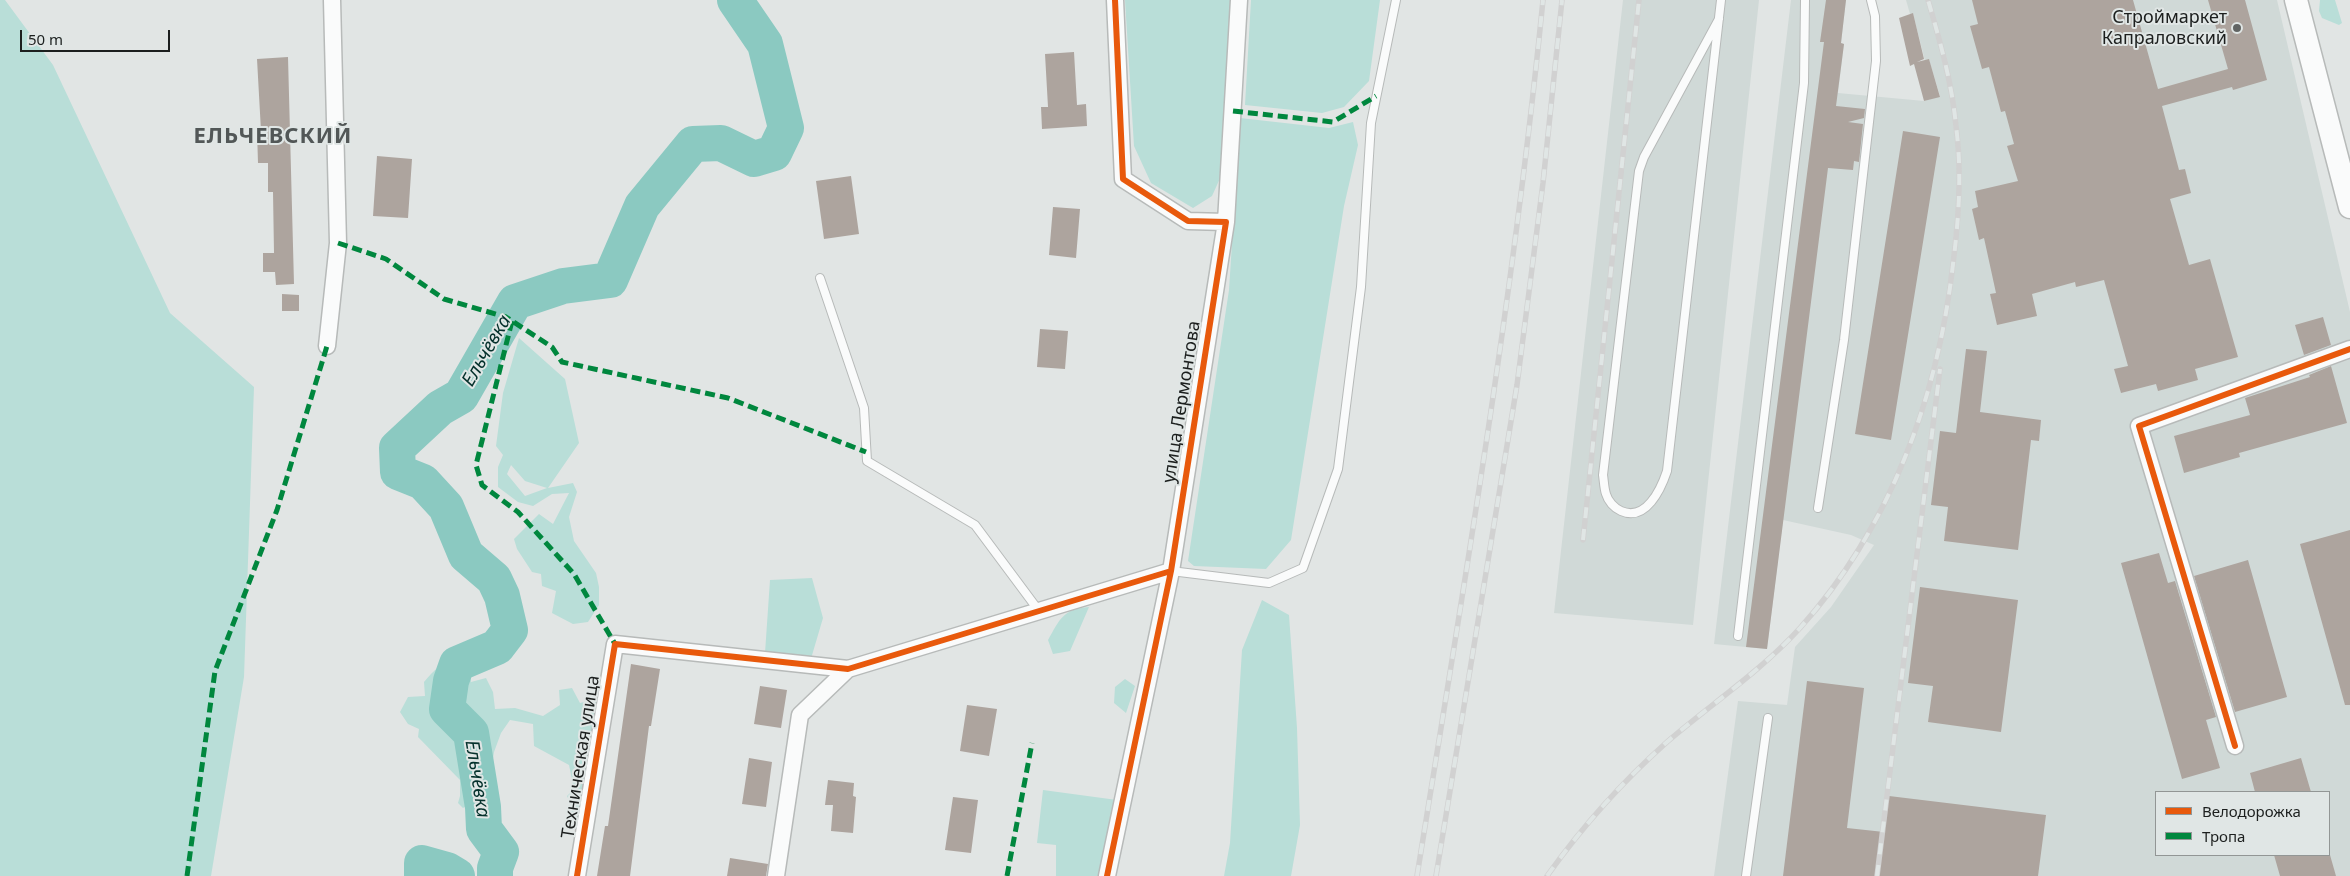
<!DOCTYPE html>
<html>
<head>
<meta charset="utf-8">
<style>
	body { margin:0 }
	#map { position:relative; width:2350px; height:876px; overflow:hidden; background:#e1e5e4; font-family:"Noto Sans",sans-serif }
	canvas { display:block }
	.legend { position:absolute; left:2155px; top:791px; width:175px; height:65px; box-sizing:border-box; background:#e0e6e5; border:1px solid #929695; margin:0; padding:6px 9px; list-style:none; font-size:15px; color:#1c1f1e }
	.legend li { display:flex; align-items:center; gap:10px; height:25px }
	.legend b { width:25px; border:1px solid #929695 }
	.scale { position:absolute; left:20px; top:30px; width:150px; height:22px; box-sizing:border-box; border:2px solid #1c1f1e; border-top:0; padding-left:6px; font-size:15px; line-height:18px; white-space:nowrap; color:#1c1f1e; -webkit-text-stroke:4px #e0e6e5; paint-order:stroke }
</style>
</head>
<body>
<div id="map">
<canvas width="2350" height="876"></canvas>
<ul class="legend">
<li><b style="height:6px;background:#e8590c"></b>Велодорожка</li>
<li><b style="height:6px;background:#00873e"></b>Тропа</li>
</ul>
<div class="scale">50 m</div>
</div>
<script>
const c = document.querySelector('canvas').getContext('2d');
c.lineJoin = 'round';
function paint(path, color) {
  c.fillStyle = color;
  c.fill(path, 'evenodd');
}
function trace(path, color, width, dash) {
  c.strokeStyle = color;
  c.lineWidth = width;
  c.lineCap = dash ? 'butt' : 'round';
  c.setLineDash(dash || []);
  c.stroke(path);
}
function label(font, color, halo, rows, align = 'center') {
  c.font = font + ' "Noto Sans",sans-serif';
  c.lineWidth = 4;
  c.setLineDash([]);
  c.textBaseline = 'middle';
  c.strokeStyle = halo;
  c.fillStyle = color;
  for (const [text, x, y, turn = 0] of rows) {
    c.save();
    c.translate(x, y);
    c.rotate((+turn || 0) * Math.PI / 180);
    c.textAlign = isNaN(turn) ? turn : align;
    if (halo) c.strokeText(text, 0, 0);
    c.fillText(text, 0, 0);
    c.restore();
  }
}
paint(new Path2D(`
	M1623,0H1759L1693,625L1554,613Z
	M1791,0H1846L1841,43L1844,44L1838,93L1924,101L1940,96L1929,60L1925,61L1913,14H1910L1906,0H2277L2350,312V876H1714L1738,701L1787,705L1795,647L1831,607L1874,545L1851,535L1783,520L1767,649L1714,644ZM2156,792H2329V855H2156Z`), '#d0d9d7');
paint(new Path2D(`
	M0,0H5L53,65L170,313L254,387L244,677L211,876H0Z
	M1125,0H1231L1222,174L1212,196L1193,208L1151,183L1134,146Z
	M1251,0H1380L1369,81L1344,107L1322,113L1245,105Z
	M2320,0H2335L2342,23L2339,25L2322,18L2319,11Z
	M1240,118L1329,128L1353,122L1358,145L1344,206L1291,540L1266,569L1194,566L1188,561L1229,290Z
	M519,338L565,379L579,443L548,488L573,483L577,492L569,517L574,541L596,573L599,587V605L588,622L573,624L552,613L556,591L542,586L541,574L532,572L517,549L514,539L539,514L553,524L569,493L552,494L533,506L518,502L498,487V467L503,455L496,446L503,393ZM511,465L525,481L547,488L525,496L507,474Z
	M812,578L823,618L810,662L765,653L770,580Z
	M1262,600L1289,615L1297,728L1300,825L1291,876H1224L1230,843L1242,650Z
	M1089,607L1070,651L1053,654L1048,640C1060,619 1063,609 1089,607Z
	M457,657L470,666L471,682L486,678L493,692L495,709L515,708L543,716L560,705L559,690L572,688L580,703L597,699L599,708L580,809L575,823L567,817L571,804L567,796L574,789L569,765L534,746L533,724L510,720L501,733L494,752L488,793L475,798L469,788L467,797L470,804L463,808L458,803L460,796V780L418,737L419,729L408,724L400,712L408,697L425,696L424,682C434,670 442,662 457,657Z
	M1125,679L1135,686L1126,713L1114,703L1115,687Z
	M1043,790L1117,800L1098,876H1056V845L1037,843Z`), '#b9ded8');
trace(new Path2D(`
	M422,876V863L447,870L457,876
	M495,876V868L501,852L484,829L483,807L471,733L447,709L451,681L457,664L497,647L510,630L502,596L494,579L466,555L446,507L423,482L398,472L397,448L440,408L461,396L515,302L563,286L610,280L642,206L693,144L721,143L754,159L774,153L786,128L765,44L735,0`), '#8bc9c1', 36);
paint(new Path2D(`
	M1826,0H1846L1841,43L1844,44L1836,106L1865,109L1864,118L1848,122L1863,124L1859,162L1854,161L1853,170L1828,168L1767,649L1746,647L1824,42H1820Z
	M1972,0H2133L2158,89L2228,69L2208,0H2245L2267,80L2233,90L2232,87L2162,106L2179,170L2185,169L2191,193L2170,199L2189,265L2210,259L2238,357L2195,369L2198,380L2158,391L2156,384L2121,393L2114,369L2128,366L2104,280L2076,287L2075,282L2032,294L2037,316L1997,325L1990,294L1996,293L1984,238L1979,240L1972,209L1978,207L1975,191L2018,181L2007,146L2014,144L2005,111L2001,112L1989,67L1982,69L1970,26L1978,24Z
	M1913,13L1924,59L1917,62L1929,59L1940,97L1924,101L1914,64L1910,66L1899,18Z
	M1074,52L1077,105L1086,104L1087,126L1042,129L1041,107H1048L1045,54Z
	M288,57L294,284L276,285L275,272H263V253H274L273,192H268V163H258L257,131H261L257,59Z
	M1903,131L1940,137L1891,440L1855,434Z
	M377,156L412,159L408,218L373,216Z
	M851,176L859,234L824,239L816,181Z
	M1053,207L1080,209L1076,258L1049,255Z
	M282,294L299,295V311H282Z
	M2323,317L2331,345L2304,355L2295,325Z
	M1040,329L1068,331L1065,369L1037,367Z
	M1966,349L1987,351L1980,412L2041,420L2039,441L2031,440L2018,550L1944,541L1948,507L1931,505L1940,431L1956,433Z
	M2331,366L2347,423L2239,453L2240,457L2184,473L2174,436L2250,415L2245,398L2310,377L2309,375Z
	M2350,530V705H2345L2300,544Z
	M2159,553L2168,583L2175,581L2216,717L2206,720L2220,768L2182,779L2121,563Z
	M2248,560L2287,697L2235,712L2194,576Z
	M1920,587L2018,600L2001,732L1928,722L1933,686L1908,683Z
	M631,664L660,669L651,726H649L630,876H597L605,826H608Z
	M1807,681L1864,688L1847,828L1884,832L1889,796L2046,815L2038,876H1783Z
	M760,686L787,690L781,728L754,724Z
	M967,705L997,709L989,756L960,751Z
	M749,758L772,762L766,807L742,804Z
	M2301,758L2311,792H2255L2250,773Z
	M828,780L854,783L853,796L856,797L853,833L831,831L833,805H825Z
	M953,797L978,800L971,853L945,850Z
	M2274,855H2330L2336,876H2280Z
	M730,858L768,864L766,876H727Z`), '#ada49e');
const lane = new Path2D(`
	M1719,19L1644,157L1639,171L1603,475C1604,481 1604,488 1606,494C1608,501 1614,508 1621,511C1646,522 1661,489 1667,471L1721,0
	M820,278L864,408L867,461L975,525L1039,611
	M1818,508L1844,340L1876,61L1875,16L1871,0
	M1171,571L1269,583L1303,568L1338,469L1361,287L1371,123L1396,0
	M1738,636L1804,83L1805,0
	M1746,876L1768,718`);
const street = new Path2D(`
	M1226,222L1239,0
	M327,346L338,243L332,0
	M2235,746L2139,426L2350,349
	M577,876L615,644L848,669L1171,571
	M776,876L800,715L848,669
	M1107,876L1171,571L1226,222L1188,221L1123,179L1115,0`);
const secondary = new Path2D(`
	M2296,0L2350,207`);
trace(lane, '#b7bab9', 10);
trace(street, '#b7bab9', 19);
trace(secondary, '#b7bab9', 25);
trace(lane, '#fafbfb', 8);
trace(street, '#fafbfb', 16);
trace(secondary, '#fafbfb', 22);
const rail = new Path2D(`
	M1583,540L1639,0
	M1417,876C1464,585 1514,294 1543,0
	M1436,876L1517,385L1543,183L1562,0
	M1547,876C1582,827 1622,782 1667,742C1711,704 1760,672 1800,628C1890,528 1938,397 1953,264C1959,218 1962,171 1956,126C1952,83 1940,41 1928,0
	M1877,876L1940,369`);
trace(rail, '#d1d1d1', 5.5);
trace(rail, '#e0e6e5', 4, [11]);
trace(new Path2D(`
	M1233,111L1333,122L1376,96
	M338,243L386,259L444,299L506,317L552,347L562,362L728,398L866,452
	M512,321L476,465L482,485L518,512L574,574L615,644
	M187,876L215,671L277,510L327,346
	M1007,876L1032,743`), '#00873e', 5, [10, 5]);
trace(new Path2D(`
	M2235,746L2139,426L2350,349
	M577,876L615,644L848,669L1171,571
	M1107,876L1171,571L1226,222L1188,221L1123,179L1115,0`), '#e8590c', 6);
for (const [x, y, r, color] of [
	[2237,28,5,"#616463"]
]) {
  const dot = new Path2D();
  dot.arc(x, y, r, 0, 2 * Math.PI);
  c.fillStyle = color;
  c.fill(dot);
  trace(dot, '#e0e6e5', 2);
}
label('18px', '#1c1f1e', '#e0e6e5', [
	["Строймаркет",2227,18],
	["Капраловский",2227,39]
], 'right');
label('18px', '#1c1f1e', '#e0e6e5', [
	["улица Лермонтова",1182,402,-81],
	["Техническая улица",581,757,-81]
]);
label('italic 19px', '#05312c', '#e0e6e5', [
	["Ельчёвка",487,351,-60],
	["Ельчёвка",477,779,81]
]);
c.letterSpacing = '1px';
label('bold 22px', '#525757', '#e0e6e5', [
	["ЕЛЬЧЕВСКИЙ",273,137]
]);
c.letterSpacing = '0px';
</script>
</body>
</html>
